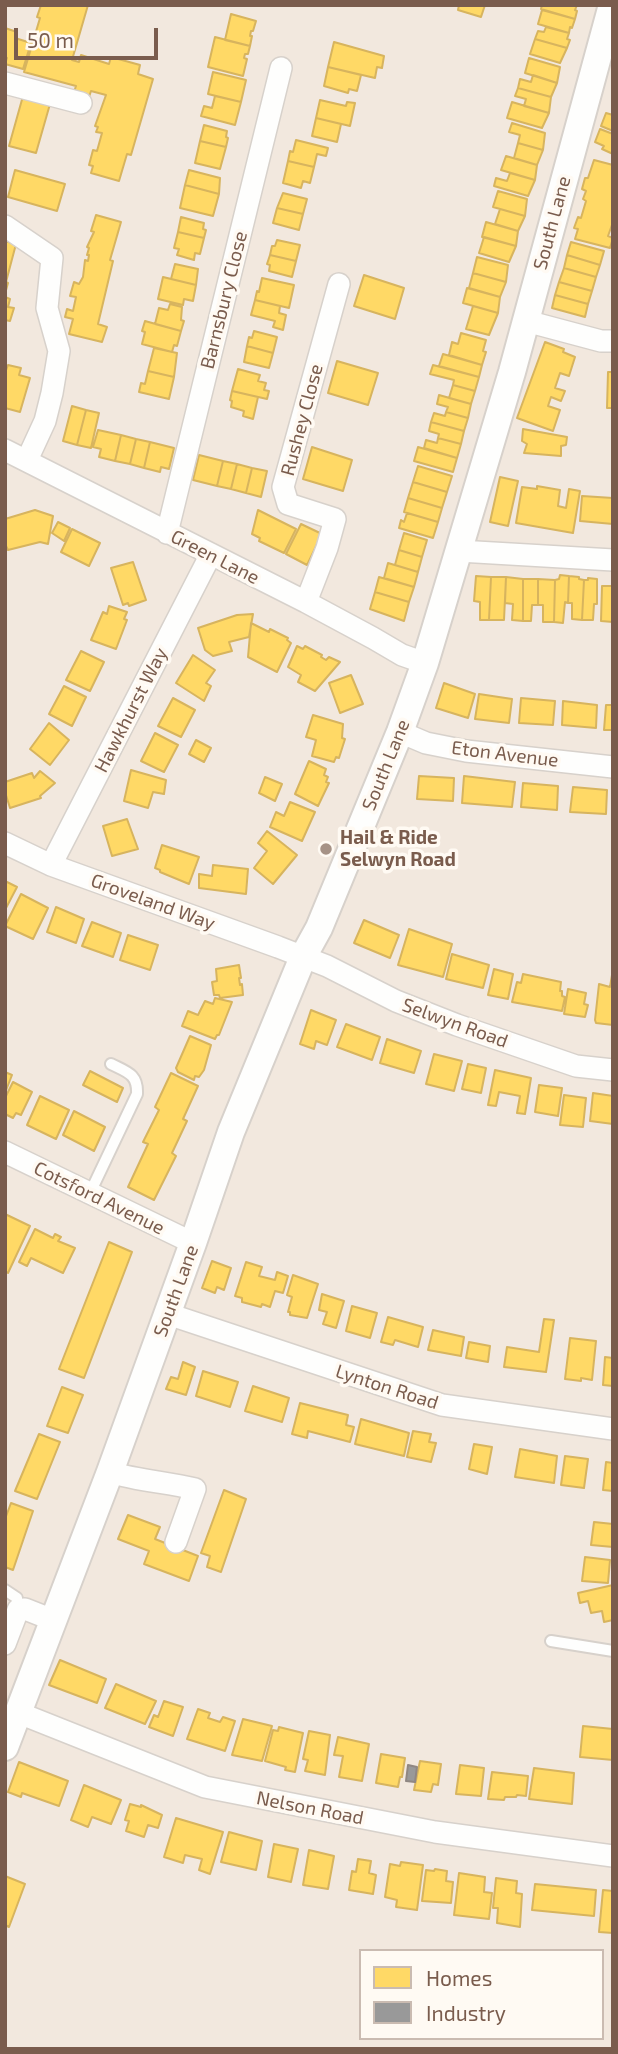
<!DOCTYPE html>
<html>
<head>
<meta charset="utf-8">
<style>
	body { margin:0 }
	#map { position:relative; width:618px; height:2054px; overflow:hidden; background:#f9f5f0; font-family:"Exo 2",sans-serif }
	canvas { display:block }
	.frame { position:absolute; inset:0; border:7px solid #7a5c4d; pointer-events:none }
	.legend { position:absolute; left:359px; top:1949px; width:245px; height:91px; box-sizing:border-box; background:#fffaf3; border:2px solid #cabbb1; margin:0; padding:9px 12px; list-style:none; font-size:21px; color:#7a5c4d }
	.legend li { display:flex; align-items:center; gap:14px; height:35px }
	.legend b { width:35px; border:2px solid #cabbb1 }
	.scale { position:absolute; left:14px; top:28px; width:144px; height:32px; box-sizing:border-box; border:4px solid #7a5c4d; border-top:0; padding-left:9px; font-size:21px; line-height:24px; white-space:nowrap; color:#7a5c4d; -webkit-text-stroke:5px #fffaf3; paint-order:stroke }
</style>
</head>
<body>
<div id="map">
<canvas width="618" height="2054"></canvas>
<div class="frame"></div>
<ul class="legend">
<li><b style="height:19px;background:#ffd966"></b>Homes</li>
<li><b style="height:19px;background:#999"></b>Industry</li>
</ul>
<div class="scale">50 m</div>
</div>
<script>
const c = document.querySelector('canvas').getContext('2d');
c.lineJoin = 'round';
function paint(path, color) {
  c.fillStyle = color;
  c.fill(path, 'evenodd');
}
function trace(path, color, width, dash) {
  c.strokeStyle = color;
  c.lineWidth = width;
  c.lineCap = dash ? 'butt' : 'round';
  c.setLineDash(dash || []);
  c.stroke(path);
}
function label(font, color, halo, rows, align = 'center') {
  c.font = font + ' "Exo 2",sans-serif';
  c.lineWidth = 7;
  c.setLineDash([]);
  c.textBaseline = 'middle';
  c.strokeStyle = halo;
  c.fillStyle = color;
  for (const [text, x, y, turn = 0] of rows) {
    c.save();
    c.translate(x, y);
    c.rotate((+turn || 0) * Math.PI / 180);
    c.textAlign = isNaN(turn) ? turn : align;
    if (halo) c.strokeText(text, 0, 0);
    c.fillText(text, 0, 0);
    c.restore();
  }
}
paint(new Path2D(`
	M5,5H613V2049H5ZM361,1951H602V2038H361Z`), '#f2e8de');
const homes = new Path2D(`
	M41,5H88L72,60L79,62L81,55L109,64L111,57L140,65L138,74L153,79L131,155L127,154L119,181L91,173L93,166L89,165L93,150L97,151L102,133L96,132L98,127L95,126L106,95L91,91L88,100L73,95L76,86L24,72L40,18L37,17Z
	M459,5H485L481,17L458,10Z
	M542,5H577L575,10L577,11L575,19L541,9Z
	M542,10L575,19L572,28L570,27L569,33L538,24Z
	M231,14L256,21L253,31H251L250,36H252L250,46L225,40Z
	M546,27L569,33L567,39L570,40L567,48L535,39L538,31L544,32Z
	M5,28L17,32L15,38L31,43L23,69L5,64L7,58L5,57Z
	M215,37L250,46L248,54H245L244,58L247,59L243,76L208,67Z
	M535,39L567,48L560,63L530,54Z
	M334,42L384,56L382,68L377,67L375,78L328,67Z
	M529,58L560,67L557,83L525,73Z
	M328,67L361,75L357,91L349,89L348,93L324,86Z
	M213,72L246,80L241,102L208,94Z
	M533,75L557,83L551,97L518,88L520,79L531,82Z
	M518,88L551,97L549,113L524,106L526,99L515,96Z
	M23,96L50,104L36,153L9,146Z
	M215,96L241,102L235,125L201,116L204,106L212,108Z
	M320,100L346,106L347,102L355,103L350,126L316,118Z
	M512,102L549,113L542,128L507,118Z
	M606,113L613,115V131L601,126Z
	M316,118L341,124L337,142L312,136Z
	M512,123L545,133L543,150L518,143L520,135L509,132Z
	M204,125L227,131L226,137L228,138L226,147L200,141Z
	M600,129L613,134V154L602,149L604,146L595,142Z
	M296,140L328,148L326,156L317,154L314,167L288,161L290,151L293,152Z
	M200,141L226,147L220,169L195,163Z
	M518,143L543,150L537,165L514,158Z
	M506,156L537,165L535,180L501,170Z
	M594,160L613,165V222L608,236L613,238L610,248L575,239L578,229L574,228L578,217L581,218L586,201L583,199L586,191L582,189L585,178H588Z
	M288,161L314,167L310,183L303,181L301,188L283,183Z
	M15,170L65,184L57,211L8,197Z
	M189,170L220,178L219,194L185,185Z
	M510,173L535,180L528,196L494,186L496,178L507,181Z
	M185,185L219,194L213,216L180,208Z
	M498,191L527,199L525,216L493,207Z
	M283,193L307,199L303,214L277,208Z
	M277,208L303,214L299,230L273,223Z
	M500,209L525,216L518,231L495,224Z
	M96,215L121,222L110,260L113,261L98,324L107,327L102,342L69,334L73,319L65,317L67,309L73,311L76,297L70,296L74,282L79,284L83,277L85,260L88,261L89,255H87L89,248L87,247L94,232L91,231Z
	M181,217L204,223L203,229L206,230L204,238L178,232Z
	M486,222L518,231L516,246L482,237Z
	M178,232L204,238L200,254L195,253L194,260L177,255L179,249L174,248Z
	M484,237L516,246L509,262L479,253Z
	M277,240L300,245L296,261L270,255L272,246H275Z
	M5,241L16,244L6,282L8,283L5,294Z
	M571,242L604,251L600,265L567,255Z
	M270,255L296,261L292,277L269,271L270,265L267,264Z
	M567,255L600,265L596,277L564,268Z
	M477,257L508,265L506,282L473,273Z
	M175,264L198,269L196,285L171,279Z
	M564,268L596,277L592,291L559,282Z
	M473,273L506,282L500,297L469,288Z
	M364,275L404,288L395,319L354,306Z
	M163,277L196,285L193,301L184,299L183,305L158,299Z
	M262,278L294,285L289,308L255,300L257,291L259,292Z
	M559,282L592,291L588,304L555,295Z
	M467,288L500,297L498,313L463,303Z
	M555,295L588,304L585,317L552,308Z
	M5,297L10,299L8,307L14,308L10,321L5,320Z
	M255,300L280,306L279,313L286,315L283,330L273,327L275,321L251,315Z
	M170,304L182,307L181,320L184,321L181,331L155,324L159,308L168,310Z
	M473,306L498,313L489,335L466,329Z
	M145,321L181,331L177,346L174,345L172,352L142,344L145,332L142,331Z
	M254,331L277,337L273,353L247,346L249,337L252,338Z
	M461,333L486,340L483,351L486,352L482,365L449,355L452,342L458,344Z
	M545,342L564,349L563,352L575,357L569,376L560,373L555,388L565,391L561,401L551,397L548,406L560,410L553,431L517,418Z
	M247,346L273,353L269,368L244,362Z
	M154,348L177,353L174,377L148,371Z
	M443,354L482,365L479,377L439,366Z
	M337,361L378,373L368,405L328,393Z
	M8,365L21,368L19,375L30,378L20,412L5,408V373Z
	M433,365L479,377L475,391L453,385L454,380L430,374Z
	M238,369L260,375L258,381L266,383L264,390L269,391L267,399L232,391Z
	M148,371L174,377L169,399L139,392L141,383L145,384Z
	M608,372H613V408H607Z
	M453,385L475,391L471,404L449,398Z
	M232,391L258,397L253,419L243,416L244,411L231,407L232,401L230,400Z
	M439,395L471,404L468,418L446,412L448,407L437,404Z
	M72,406L86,410L77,445L63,441Z
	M86,410L99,413L91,448L77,445Z
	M446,412L468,418L464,431L431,422L434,413L445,416Z
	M431,422L464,431L461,444L438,438L439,434L429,431Z
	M523,429L567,437L566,445L561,446V456L524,453L527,444L522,441Z
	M98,430L121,435L115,461L99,457L101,449L93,447Z
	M121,435L136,439L130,464L115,461Z
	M438,438L461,444L457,458L424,448L426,440L437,443Z
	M136,439L150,442L144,468L130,464Z
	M150,442L174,448L169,469L161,467L160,472L144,468Z
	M312,447L352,460L343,491L303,479Z
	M418,447L457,458L453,472L414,461Z
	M199,455L223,461L217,486L193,480Z
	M223,461L237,464L231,489L217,486Z
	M237,464L252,468L246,493L231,489Z
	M418,466L452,476L447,492L413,482Z
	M252,468L267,471L261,497L246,493Z
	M500,477L518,481L508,526L490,522Z
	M413,482L447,492L442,508L408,498Z
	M537,486L560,490L558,506L566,508L569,489L580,491L573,533L516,523L522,487L537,489Z
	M582,496L613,498V524L580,521Z
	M408,498L442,508L438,522L404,512Z
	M35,510L53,516L48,544L40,542L8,550L5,544V519Z
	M258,510L296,529L284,553L259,541L260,538L252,534Z
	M407,513L438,522L433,538L399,528L401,520L404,522Z
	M58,522L70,528L64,541L52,533Z
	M301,524L322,534L307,565L286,554Z
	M72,529L100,543L89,566L61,552Z
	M404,533L427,540L422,557L399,550Z
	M399,550L422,557L418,572L395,565Z
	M133,562L146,600L129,606L128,603L123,605L111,568Z
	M388,563L418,572L414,587L384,578Z
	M560,575L569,576L568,603L565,602L563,623L554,622L555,580L559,579Z
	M476,576L491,577L489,620H480V602L474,601Z
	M569,576L579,577V579L584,580L582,620L572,619V603H568Z
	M379,577L414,587L409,602L375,592Z
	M491,577H506L504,620H489Z
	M506,577L523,579V621L512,620L513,604L505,603Z
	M588,578L597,579V604H594L593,620H582L584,580H588Z
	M523,579H538V605H532L531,621H523Z
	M538,579L555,580L554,622H543V605H538Z
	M602,586H613V622L601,621Z
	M375,592L409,602L404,621L370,609Z
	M109,606L127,612L124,619L127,620L116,649L91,640L103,612L107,614Z
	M253,614L249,637L229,642L232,651L213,656L205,650L198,628L237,615Z
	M251,623L269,632L270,629L288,638L287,640L291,643L277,672L248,657Z
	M297,646L303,649L305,646L322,655L321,657L326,660L329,657L340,662L315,691L298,682L301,675L288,667Z
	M81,651L104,662L90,691L66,680Z
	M193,655L215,670L206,683L211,686L204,701L176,683Z
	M351,675L363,704L340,713L329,683Z
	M444,683L475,694L468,718L436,708Z
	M64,686L86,697L72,726L49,714Z
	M479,694L512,699L509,723L475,719Z
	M173,698L195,710L181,737L158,726Z
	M521,698L555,701L553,725L519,723Z
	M563,701L597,705L596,728L562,725Z
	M606,705H613V730H604Z
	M313,715L343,724L342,738L345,739L339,758L336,757L334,762L312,756L316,740L306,737Z
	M49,723L69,740L50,765L30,749Z
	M155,733L178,745L164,772L141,761Z
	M196,740L211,748L204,762L189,754Z
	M309,761L326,769L324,775L328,777L326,782L329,783L318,806L295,794Z
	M131,770L166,780L164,794L153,792L148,808L124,801Z
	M40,771L55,783L40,796L41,798L10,808L5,792V782L32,773L34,778Z
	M419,776L454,778L453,801L417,799Z
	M464,776L515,782L512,807L462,803Z
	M265,777L282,784L275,801L259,793Z
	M523,783L558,786L557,810L521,807Z
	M573,787L607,790L606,814L570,812Z
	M290,802L315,812L302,841L270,827L276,812L284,816Z
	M127,819L138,849L112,856L103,826Z
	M267,831L297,855L273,884L254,868L267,851L258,843Z
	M162,845L199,857L189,884L160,872V870L155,868Z
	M213,865L248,869L246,894L199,888V874L212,876Z
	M5,881L17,887L5,910Z
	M21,894L48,908L33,939L5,926Z
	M56,907L84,919L76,943L47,932Z
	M364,920L399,935L390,958L354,943Z
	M92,922L121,933L113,957L82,946Z
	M409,929L452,944L443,977L398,965Z
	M128,935L158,945L150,970L120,960Z
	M452,954L489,965L483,988L446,979Z
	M239,965L241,978H239L240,985L242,984L243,995L220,998L219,995H214L212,982L217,981L216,969Z
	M494,969L513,974L508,999L488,995Z
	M523,974L561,982L560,991H562V996L565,997L562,1011L512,1002L517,982L521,983Z
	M612,975L613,1025L596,1023L595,1020L599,984L610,987Z
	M568,989L586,993L584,1004L588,1005L585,1017L564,1014Z
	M215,998L232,1002L219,1035H217L215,1039L182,1026L188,1011L198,1015L205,1001L213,1004Z
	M311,1010L336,1020L327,1045L316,1041L314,1049L300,1044Z
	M346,1024L380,1037L372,1060L337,1047Z
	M190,1036L211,1045L204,1070L199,1077L195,1076L194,1080L178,1072L176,1068Z
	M387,1039L421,1051L414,1073L380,1063Z
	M434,1054L462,1061L454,1091L426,1084Z
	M468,1064L486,1068L481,1093L462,1089Z
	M495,1070L531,1078L525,1114L517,1113L520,1096L499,1092L496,1106L488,1105Z
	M90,1071L123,1088L117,1102L83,1085Z
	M5,1072L12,1075L5,1093Z
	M171,1073L198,1086L183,1119L187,1121L172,1153L176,1156L154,1200L128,1187L148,1144L143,1142L159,1110L155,1107Z
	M13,1082L32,1092L21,1115L16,1113L13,1118L5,1114V1098Z
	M539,1085L562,1088L558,1116L535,1112Z
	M593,1093L613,1096V1124L590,1121Z
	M564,1095L586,1098L583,1127L560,1125Z
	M40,1096L69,1110L56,1139L27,1125Z
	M74,1111L105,1127L94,1151L63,1135Z
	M5,1214L30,1226L8,1273L5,1271Z
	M35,1229L53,1238L55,1234L61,1237L58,1241L75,1248L63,1273L31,1258L27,1266L19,1262Z
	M109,1242L132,1252L84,1378L59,1369Z
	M212,1261L231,1268L224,1290L217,1287L215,1293L202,1288Z
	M246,1262L262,1267L259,1276L275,1280L277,1272L288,1276L283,1293L275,1291L270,1307L262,1304L261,1307L242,1302V1298L235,1296Z
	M293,1275L318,1284L307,1318L290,1315V1312H288L292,1297L287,1295Z
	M322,1294L344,1301L336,1328L323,1324L327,1312L319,1310Z
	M352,1306L377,1313L370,1338L346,1331Z
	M388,1317L423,1327L418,1347L395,1340L393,1345L381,1342Z
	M544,1319L554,1320L546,1372L504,1367L507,1347L539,1352Z
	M433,1330L464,1337L461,1356L428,1350Z
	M570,1338L596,1341L592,1380L581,1378V1381L565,1379Z
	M469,1342L490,1346L488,1362L466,1358Z
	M605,1357L613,1358V1386L603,1385Z
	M183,1362L195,1367L186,1395L166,1389L171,1377L178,1379Z
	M203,1371L238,1382L230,1407L196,1396Z
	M253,1386L289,1398L282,1422L245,1411Z
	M62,1387L83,1395L68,1433L47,1426Z
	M300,1403L348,1415L346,1425L354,1427L350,1442L308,1431L307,1438L292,1434Z
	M361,1419L409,1433L404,1456L355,1444Z
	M413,1431L431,1434L429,1442L436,1443L431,1462L407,1457Z
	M39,1434L60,1442L37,1499L15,1491Z
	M474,1444L492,1447L487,1474L469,1469Z
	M520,1449L557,1456L554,1483L515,1477Z
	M565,1456L588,1459L584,1488L561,1485Z
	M606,1462L613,1463V1491L603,1490Z
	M224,1490L246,1499L221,1572L207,1567L210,1556L201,1553Z
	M11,1503L33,1511L13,1570L5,1567V1519Z
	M128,1515L160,1527L155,1539L198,1556L189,1581L144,1564L149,1551L118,1539Z
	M594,1522L613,1524V1547L591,1545Z
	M585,1557L610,1560L608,1583L582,1581Z
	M613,1585V1620L604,1622L602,1611L591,1613L588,1601L580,1603L578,1593Z
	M60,1660L106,1679L97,1703L49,1685Z
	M116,1684L156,1701L145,1724L105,1708Z
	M164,1701L183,1707L173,1736L149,1727L154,1715L158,1717Z
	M198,1709L210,1713L208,1718L220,1722L223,1717L235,1721L225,1751L187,1739Z
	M243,1719L272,1726L262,1761L232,1755Z
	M583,1726L613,1729V1760L580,1757Z
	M279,1727L303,1733L295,1772L285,1770L286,1767L265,1761L273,1730L278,1731Z
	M309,1731L330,1735L325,1775L305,1771L308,1760L303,1759Z
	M338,1737L369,1744L362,1781L339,1777L343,1756L334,1755Z
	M381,1754L405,1758L402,1777H400L398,1787L376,1783Z
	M420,1761L441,1764L438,1785L433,1784L431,1792L414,1790Z
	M19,1762L68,1781L59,1806L22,1793L21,1797L8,1792Z
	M460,1765L484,1768L481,1796L456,1794Z
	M534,1768L574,1773L572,1804L529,1799Z
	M492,1772L528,1776L526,1796L517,1795L516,1797H505L504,1800L488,1799Z
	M84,1785L121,1800L111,1824L92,1817L88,1827L71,1820Z
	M130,1804L141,1807V1805L162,1815L158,1828L148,1825L144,1837L126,1831L129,1821L125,1820Z
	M176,1818L223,1832L210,1874L199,1870L202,1859L185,1855L183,1863L164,1857Z
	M229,1832L262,1841L256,1870L221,1862Z
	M274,1844L298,1849L291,1882L268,1877Z
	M309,1850L334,1856L328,1889L303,1885Z
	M358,1859L371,1861L369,1873L376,1875L373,1894L349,1890L352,1871L356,1872Z
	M401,1862L423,1865L417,1910L396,1907L397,1900L385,1897L390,1864L400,1866Z
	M435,1869L447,1871L446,1881L453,1882L451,1903L422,1901L426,1870L434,1871Z
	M459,1873L485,1877L484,1892L492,1893L489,1919L454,1915Z
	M5,1876L25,1884L9,1927L5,1925Z
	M496,1878L517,1881L516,1893L522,1894L520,1927L497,1923L498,1908H493Z
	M535,1884L596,1890L594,1916L532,1910Z
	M603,1890L613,1891V1933L599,1932Z`);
paint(homes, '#ffd966');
trace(homes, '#d7b45e', 2);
const industry = new Path2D(`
	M408,1765L417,1767L415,1782L406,1781Z`);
paint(industry, '#999');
trace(industry, '#908782', 2);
const service = new Path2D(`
	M90,1193L137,1094C138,1074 127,1072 111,1064
	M5,1590L17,1598L18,1610
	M551,1641L613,1651`);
const minor = new Path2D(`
	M5,83L81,103
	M5,226L52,258L47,308L59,351L52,393L45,421L27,460
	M526,321L601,341H613
	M5,450L306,602L373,638L402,655L425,663
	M167,533L281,68
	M459,551L613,560
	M306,602L327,548L335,519L288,504L283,487L339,284
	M400,732L426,743L466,751L613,767
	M5,843L51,865L278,947L327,966L396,1001L457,1025L576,1066L613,1070
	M51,865L211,554
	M5,1152L193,1243
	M168,1314L442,1405L613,1429
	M110,1472C138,1481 167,1482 195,1489L176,1542
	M5,1644L18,1610L25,1609L53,1620
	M19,1713L205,1787L435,1832L613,1856`);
const tertiary = new Path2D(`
	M5,1747L110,1472L193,1243L231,1132L303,957L319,928L400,732L425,663L512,372L612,5`);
trace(service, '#d7d1cb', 14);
trace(minor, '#d7d1cb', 24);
trace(tertiary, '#d7d1cb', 30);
trace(service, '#fefefd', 10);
trace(minor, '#fefefd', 21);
trace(tertiary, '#fefefd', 26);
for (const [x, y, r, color] of [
	[326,849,7,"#a69286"]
]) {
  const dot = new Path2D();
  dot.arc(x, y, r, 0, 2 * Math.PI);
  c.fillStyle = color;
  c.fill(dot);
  trace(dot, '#fffaf3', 2.5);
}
label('19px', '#7a5c4d', '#fffaf3', [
	["South Lane",552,223,-75],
	["Barnsbury Close",224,300,-76],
	["Rushey Close",302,420,-75],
	["Green Lane",215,557,27],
	["Hawkhurst Way",131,710,-63],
	["Eton Avenue",505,754,7],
	["South Lane",386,765,-68],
	["Groveland Way",153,902,20],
	["Selwyn Road",455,1023,20],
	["Cotsford Avenue",99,1198,26],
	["South Lane",176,1291,-70],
	["Lynton Road",387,1387,18],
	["Nelson Road",310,1808,11]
]);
label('bold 19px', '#7a5c4d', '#fffaf3', [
	["Hail & Ride",340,838],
	["Selwyn Road",340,860]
], 'left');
</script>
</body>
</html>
